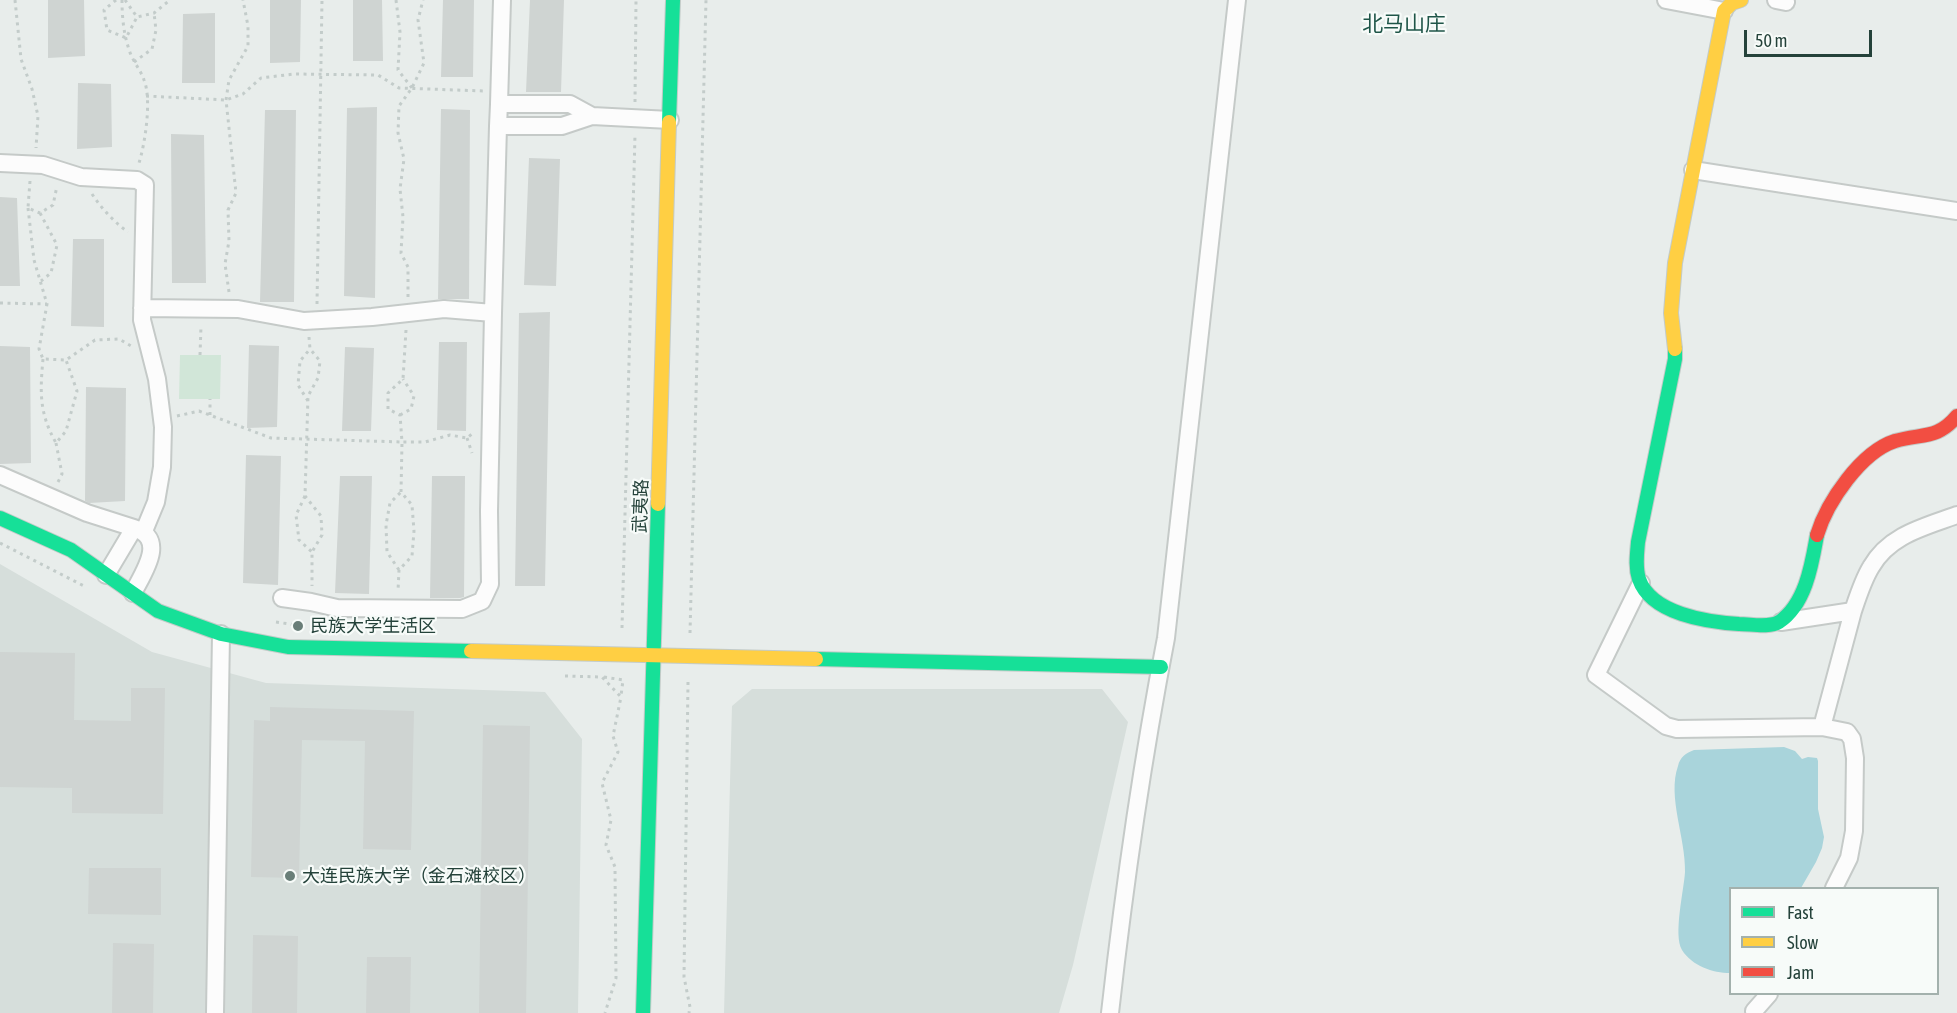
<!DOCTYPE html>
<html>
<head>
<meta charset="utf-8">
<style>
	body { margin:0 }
	#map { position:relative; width:1957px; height:1013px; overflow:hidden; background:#e8edeb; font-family:"Asap Condensed",sans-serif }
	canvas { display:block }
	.legend { position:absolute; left:1729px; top:887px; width:210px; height:108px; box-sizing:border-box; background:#f7fbf9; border:2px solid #a3b1ad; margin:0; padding:8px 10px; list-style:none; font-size:18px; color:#24423a }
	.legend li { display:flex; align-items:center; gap:12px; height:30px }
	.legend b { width:30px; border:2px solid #a3b1ad }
	.scale { position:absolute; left:1744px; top:30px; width:128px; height:27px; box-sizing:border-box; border:3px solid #24423a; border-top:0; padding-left:8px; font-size:18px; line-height:21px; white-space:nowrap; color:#24423a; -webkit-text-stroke:4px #f7fbf9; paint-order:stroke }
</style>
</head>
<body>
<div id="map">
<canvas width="1957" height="1013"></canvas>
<ul class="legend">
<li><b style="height:8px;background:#16e098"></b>Fast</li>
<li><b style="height:8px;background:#ffcf43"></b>Slow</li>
<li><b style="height:8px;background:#f24e42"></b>Jam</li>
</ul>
<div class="scale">50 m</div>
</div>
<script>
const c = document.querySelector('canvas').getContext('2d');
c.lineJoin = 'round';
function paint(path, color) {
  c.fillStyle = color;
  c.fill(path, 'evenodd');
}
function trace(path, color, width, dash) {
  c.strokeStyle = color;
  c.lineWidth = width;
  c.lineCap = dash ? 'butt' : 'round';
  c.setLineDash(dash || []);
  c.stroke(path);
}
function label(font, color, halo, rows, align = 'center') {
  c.font = font + ' "Asap Condensed","Noto Sans SC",sans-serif';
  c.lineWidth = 4.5;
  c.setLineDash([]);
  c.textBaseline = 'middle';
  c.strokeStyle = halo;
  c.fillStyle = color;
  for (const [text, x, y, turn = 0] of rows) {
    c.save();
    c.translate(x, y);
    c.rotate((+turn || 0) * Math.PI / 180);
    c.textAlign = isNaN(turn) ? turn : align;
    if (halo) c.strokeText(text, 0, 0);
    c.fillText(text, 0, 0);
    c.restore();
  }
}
paint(new Path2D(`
	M0,564L152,652L266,683L545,692L582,739L578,1013H0Z
	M752,689H1102L1128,722L1073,965L1059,1013H724L732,706Z`), '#d6dedb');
paint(new Path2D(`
	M180,355H221L220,399H179Z`), '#d1e6d8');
paint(new Path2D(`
	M1784,747L1795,751L1802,759L1808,757L1817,758L1818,761V809L1824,837L1822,848L1816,862L1801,888H1730V973C1713,973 1692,966 1682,950C1673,935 1684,890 1685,872C1686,838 1667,797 1678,766C1680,757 1686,753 1694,750Z`), '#a9d4db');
paint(new Path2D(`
	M48,0H84L85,56L48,58Z
	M270,0H301L300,62L270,63Z
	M353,0H382L383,61H353Z
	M443,0H474L473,77H441Z
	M530,0H564L561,92H526Z
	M215,13V83H182L183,14Z
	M78,83L111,84L112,147L77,149Z
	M377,107L375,298L344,296L347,108Z
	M441,109L470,110L469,299H438Z
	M265,110H296L294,302H260Z
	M171,134L204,135L206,283H172Z
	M529,158L560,159L556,286L524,285Z
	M0,197L17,198L20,286H0Z
	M73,239H104V327L71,326Z
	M550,312L545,586H515L519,313Z
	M439,342H467L466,431L437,430Z
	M249,345L279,346L277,427L247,428Z
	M0,346L30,347L31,463L0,464Z
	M345,347L374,348L371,431H342Z
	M86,387L126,388L125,501L89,503L85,501Z
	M246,455L281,456L278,585L243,583Z
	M340,476H372L369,594L335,593Z
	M432,476H465L464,597L460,598H430Z
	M0,652L75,653L74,720L131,721V688H165L163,814L72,813V788L0,787Z
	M270,707L414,711L411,850L363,849L365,741L302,740L299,878L251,877L254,720L270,721Z
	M483,725L530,726L526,1013H479Z
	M89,868H161V915L88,914Z
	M253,935L298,936L297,1013H252Z
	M113,943L154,944L153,1013H112Z
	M367,957H411L410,1013H366Z`), '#cfd4d2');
const street = new Path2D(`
	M1666,0L1724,11
	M1776,0L1786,2
	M499,104L502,0
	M592,116L562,126H498L499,104H570L592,116L670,120
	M0,163L43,165L81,177L137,180L145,185L142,320L157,379L163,427L162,467L156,502L144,531
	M1693,170L1957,211
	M142,308L238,309L304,321L372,317L444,309L493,313L489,511L490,584L482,601L462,609L337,608L311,602L282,598
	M493,313L498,126
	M0,475L87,513L134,528
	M106,575L134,528C168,539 143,573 133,593
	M1641,583L1596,675L1666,726L1677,729L1822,727L1847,732L1852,739L1855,758L1854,831L1849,858L1834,888
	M1853,611C1858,596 1863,580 1871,567C1889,535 1924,527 1957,515
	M1781,622L1853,611L1822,727
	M1754,1011L1769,994
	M215,1013L221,634
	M1110,1013C1124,888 1142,762 1166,638L1237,0`);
const fast = new Path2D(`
	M669,122L673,0
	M1675,349V359L1638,542C1637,554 1635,567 1639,579C1651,614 1707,622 1739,624C1751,624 1769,628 1779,622C1806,604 1812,563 1817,535
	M0,518L71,550L158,611L221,634L288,647L471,651
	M816,659L1161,667
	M643,1013L658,504`);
const slow = new Path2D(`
	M1675,349L1671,313L1675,263L1724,11L1732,3L1741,0
	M658,504L669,122
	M471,651L816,659`);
const jam = new Path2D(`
	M1817,535C1827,502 1861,452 1895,441C1922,433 1937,440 1957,416`);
trace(street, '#c5cac8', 20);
trace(fast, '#c3cbc8', 16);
trace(slow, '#c3cbc8', 16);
trace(jam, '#c3cbc8', 16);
trace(new Path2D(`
	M15,0L21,59L32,89L38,116L36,148
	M116,0L104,10L107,30L126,38L137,17
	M122,0C122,19 124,37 131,55C135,64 141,71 144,80C152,99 145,144 139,163
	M125,0L137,17L154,13L170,0
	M396,0L400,32L398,70L412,88
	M134,62L152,49L156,30L154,13
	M146,96L226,100L243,94L261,78L294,74L378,75L399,88L484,91
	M635,102L636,0
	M30,181L28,208L40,213L53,205L57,186
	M92,194C102,209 114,222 128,232
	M28,208L34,260L47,304L39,349L43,359L66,360L95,340L119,339L131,346
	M40,213L57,245L51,273L41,281
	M229,292L225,264L229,241L228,210L236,193L226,100L229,80L248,46V26L243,0
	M408,297V267L401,253L403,217L400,189L404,159L398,133L399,106L412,88L424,63L418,20L423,0
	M0,303L47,304
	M317,304L322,0
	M406,330L403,379L388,393V409L400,415L402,442H425L450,435L467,438L473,433
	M309,337L310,349L320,361L318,378L308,396L305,496L321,516L322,535L312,552V586
	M200,355L201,326
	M43,359C40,392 39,413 56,443L66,431L77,391L66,360
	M308,401L298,385L300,361L310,349
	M210,415V399
	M400,415L411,409L414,396L403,379
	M177,416L199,411L271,438L402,442L401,492L412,505L414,531L412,556L399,570L398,591
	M467,438L472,453
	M56,443L62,474L58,482
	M305,496L296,515L299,540L312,552
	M0,543L84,586
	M399,570L387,552L386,525L390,503L401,492
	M276,622L296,625
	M622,628L635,135
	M690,633L706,0
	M565,676L602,677L621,697L613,736L618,752L602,783L611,820L606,845L615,867L616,978L605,1013
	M604,677L623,680L621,696
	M688,682L684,977L690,1007L689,1013`), '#c3ccca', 3, [3, 4.5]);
trace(street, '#fcfcfc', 16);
trace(fast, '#16e098', 14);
trace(slow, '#ffcf43', 14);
trace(jam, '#f24e42', 14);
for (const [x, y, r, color] of [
	[298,626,6,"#697e78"],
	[290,876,6,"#697e78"]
]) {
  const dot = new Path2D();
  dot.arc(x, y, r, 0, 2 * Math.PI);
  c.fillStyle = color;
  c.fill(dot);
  trace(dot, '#f7fbf9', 2);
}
label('18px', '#24423a', '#f7fbf9', [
	["武夷路",641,506,-88]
]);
label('18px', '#24423a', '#f7fbf9', [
	["民族大学生活区",310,626],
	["大连民族大学（金石滩校区）",302,876]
], 'left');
label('21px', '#1f5548', '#f7fbf9', [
	["北马山庄",1404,24]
]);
</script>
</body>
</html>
